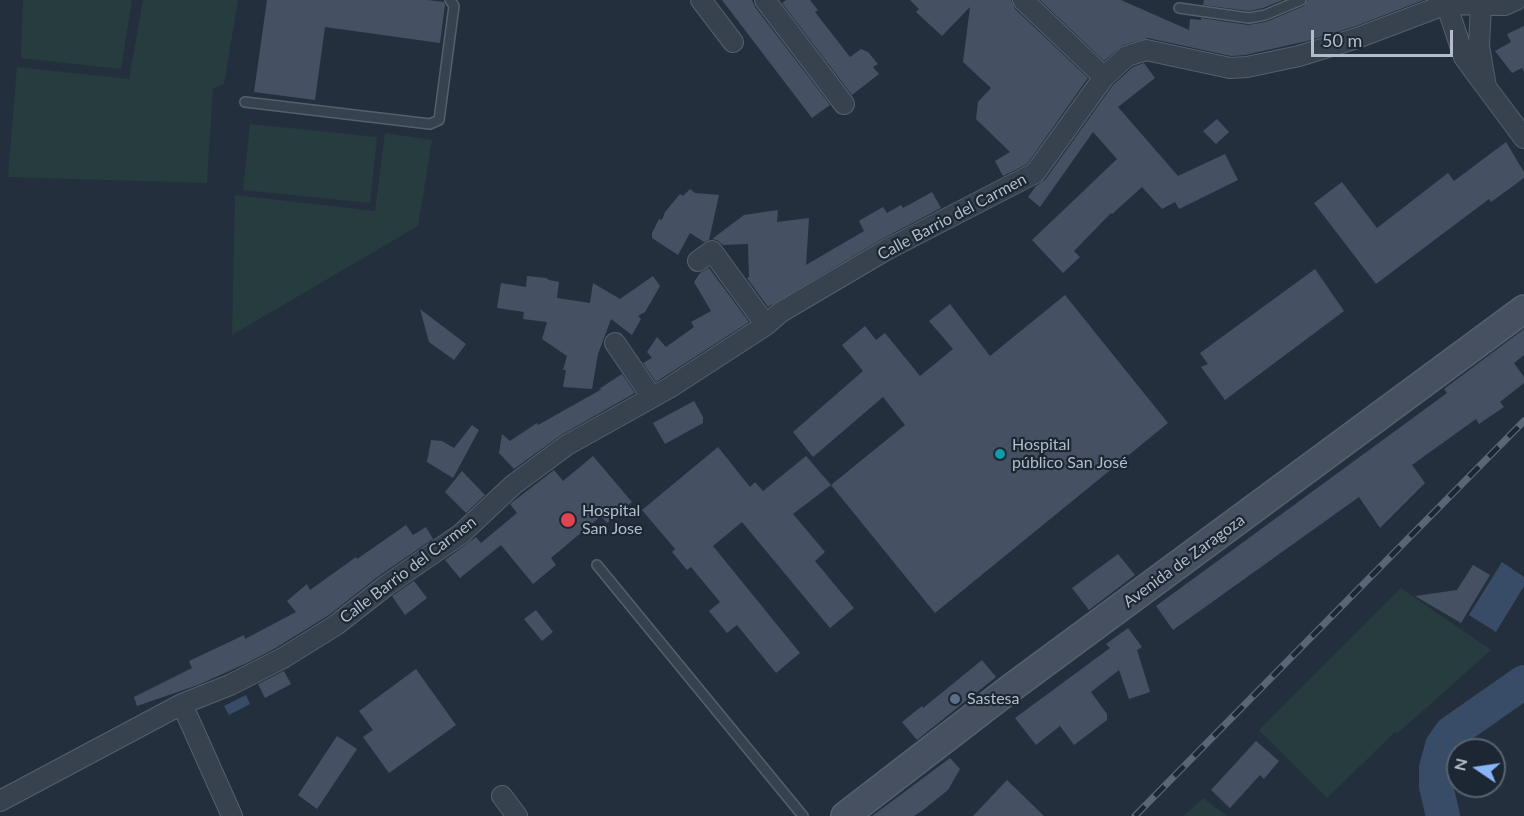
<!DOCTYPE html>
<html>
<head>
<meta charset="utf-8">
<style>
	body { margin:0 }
	#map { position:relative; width:1524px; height:816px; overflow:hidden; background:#242f3e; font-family:Lato,sans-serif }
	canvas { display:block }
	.north { position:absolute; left:1446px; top:738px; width:60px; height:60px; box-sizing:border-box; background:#1d2633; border:2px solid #59626f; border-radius:50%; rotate:283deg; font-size:16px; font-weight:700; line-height:24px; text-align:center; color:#b4bcc9 }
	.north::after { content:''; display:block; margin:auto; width:21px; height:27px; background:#8ab4f8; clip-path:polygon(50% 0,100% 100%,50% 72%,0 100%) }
	.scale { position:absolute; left:1311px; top:30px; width:142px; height:27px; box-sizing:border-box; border:3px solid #b4bcc9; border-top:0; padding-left:8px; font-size:18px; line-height:21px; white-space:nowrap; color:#b4bcc9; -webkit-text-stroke:4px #1d2633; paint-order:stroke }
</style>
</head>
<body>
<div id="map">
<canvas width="1524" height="816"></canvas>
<div class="north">N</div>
<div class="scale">50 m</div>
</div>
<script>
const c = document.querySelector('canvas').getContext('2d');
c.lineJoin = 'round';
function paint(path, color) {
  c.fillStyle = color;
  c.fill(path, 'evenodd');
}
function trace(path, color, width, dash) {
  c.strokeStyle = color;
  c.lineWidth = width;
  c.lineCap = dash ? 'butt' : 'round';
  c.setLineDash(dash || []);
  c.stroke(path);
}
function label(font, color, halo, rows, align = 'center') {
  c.font = font + ' Lato,sans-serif';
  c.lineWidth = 4.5;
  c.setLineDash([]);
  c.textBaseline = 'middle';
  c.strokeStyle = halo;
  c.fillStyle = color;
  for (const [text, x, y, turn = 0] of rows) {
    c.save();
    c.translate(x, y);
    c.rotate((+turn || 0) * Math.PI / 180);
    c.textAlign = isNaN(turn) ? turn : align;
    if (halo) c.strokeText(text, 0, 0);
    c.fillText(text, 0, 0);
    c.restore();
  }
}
paint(new Path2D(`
	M23,0H132L121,69L21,58Z
	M143,0H238L224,84L213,89L207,183L8,177L17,67L129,79Z
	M250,124L377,137L370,203L243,190Z
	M385,133L432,140L418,226L232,335L235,195L375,211Z
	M1401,588L1491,650L1398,733L1395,732L1327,798L1259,730Z
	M1203,798L1227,816H1184Z`), '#263c3f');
paint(new Path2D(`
	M1502,562L1524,577V586L1496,632L1469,615Z
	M246,695L250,704L229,715L224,706Z`), '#394c67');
trace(new Path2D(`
	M1443,816L1436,786V768L1442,746L1451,733L1524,682`), '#394c67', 34);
paint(new Path2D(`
	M267,0H428L444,2L445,5L440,43L325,27L315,100L254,92Z
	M722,0H752L755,7L830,105L812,118Z
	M786,0H810L818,10L815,12L850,57L861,49L868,52L878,64L873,67L879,74L852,95L782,3Z
	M910,0H1011L1015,9L1088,78L1027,164L1003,176L995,161L1010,152L976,119L978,102L991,88L963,62L970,7L942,36L916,12L919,9Z
	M1040,0H1121L1189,30L1190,19L1201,20V18L1248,25L1266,22L1304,6L1308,0H1424L1353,27L1307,41L1245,55L1231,56L1148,38L1123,45L1104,61Z
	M1204,0H1283L1263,8L1249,11L1203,5Z
	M1524,26V72L1522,68L1512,73L1495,51L1511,42L1507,34Z
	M1144,63L1155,78L1118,107L1178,176L1225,154L1238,180L1179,209L1175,202L1162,209L1142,187L1112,214L1111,213L1074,251L1080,257L1063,273L1032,240L1117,159L1093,132L1040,207L1028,197L1036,186L1045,180L1113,85L1133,67Z
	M1217,119L1229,132L1216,144L1203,131Z
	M1506,142L1524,172V178L1491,202L1489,199L1376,284L1314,203L1342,182L1377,228L1448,173L1454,181Z
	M690,189L695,193L719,195L709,240L704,242L690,233L678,255L652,238V233L659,219L662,220L665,212L680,194L683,196Z
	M932,192L941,208L880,240L768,307L747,278L749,277L748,244L723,245L717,240L712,239L744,215L778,210L777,222L809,218L806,265L864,231L859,221L869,215L883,207L887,213L901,205L903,208Z
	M709,268L749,322L656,382L643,363L652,358L647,352L657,337L666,347L694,327L691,322L711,311L694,282L700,273Z
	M1315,269L1344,311L1225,400L1201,367L1208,364L1200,353Z
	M527,276L546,278L549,280L559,282L557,298L590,303L593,283L620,299L653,276L660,286L645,312L638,316L641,319L632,335L611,319L598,354L592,389L563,387L566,370H563L567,356L542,339L547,322L523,319L524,312L497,308L501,283L526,287Z
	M1065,295L1168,423L935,613L831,485L905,425L883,397L813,457L793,432L863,371L842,345L865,326L876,340L885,333L920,376L953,349L929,321L950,304L990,356Z
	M420,309L466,344L454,360L429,342Z
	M1524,329V355L1514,363L1524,377V383L1500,402L1504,407L1479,424L1476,419L1412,465L1425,483L1380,528L1359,497L1173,630L1156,606L1447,393L1444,389Z
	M622,374L635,393L561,435L514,469L499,453L502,434L510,441L537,423L538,425L602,389H599Z
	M694,401L703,417V423L665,444L653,423Z
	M472,425L479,430L453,478L427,462L431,440L442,441L454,448Z
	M718,447L750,487L755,482L763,491L806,456L831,485L793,514L825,552L815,561L854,608L830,628L742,522L713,546L800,653L776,673L737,625L727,633L709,611L720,602L691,567L687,570L672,552L675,549L642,510Z
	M593,456L632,502L607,523L601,516L551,558L556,565L533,584L501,545L460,578L445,560L476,537L481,543L517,513L510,504L554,470L563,481Z
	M462,471L485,495L466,513L445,492Z
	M406,525L413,535L426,527L433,539L380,575L329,615L274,649L247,663L198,685L137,706L134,697L192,668L189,661L244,635L245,639L296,612L287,601L307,584L310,590L356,557L357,559Z
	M1118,554L1135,575L1089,610L1072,588Z
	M1473,565L1490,575L1461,623L1415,596L1457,590Z
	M414,581L427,598L405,615L392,596Z
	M536,610L553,632L542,641L524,619Z
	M1128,628L1142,647L1137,650L1150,692L1129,699L1119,670L1091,692L1107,714V720L1074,745L1060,726L1036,745L1015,718L1110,648L1106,644Z
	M982,660L996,677L917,740L902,722L922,706L923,708Z
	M416,669L456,725L389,773L363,737L373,730L359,711Z
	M284,671L291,684L265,698L258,684Z
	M337,736L357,749L317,809L298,795Z
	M1256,741L1279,761L1264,779L1260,775L1230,808L1211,790Z
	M950,758L960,769L948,790L923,810L914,816H872Z
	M1007,780L1044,816H973Z`), '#455162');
const lane = new Path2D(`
	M1179,8L1249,18L1265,15L1301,0
	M245,102L430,124L439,120L454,6L450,0
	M597,565L803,816`);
const street = new Path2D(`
	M701,0L733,42
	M765,0L844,104
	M1023,0L1104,77
	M1445,0L1464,57L1483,83
	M1484,0L1481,5L1479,46L1486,87L1524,138
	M698,261L712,251L766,325
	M615,343L652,397
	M182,704L232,816
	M502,796L517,816
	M0,801L182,704L230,685L283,658L336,625L387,585L461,534L513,485L567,445L669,388L766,325L781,312L886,250L1035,173L1104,77L1127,56L1146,50L1230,68L1247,67L1299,56L1357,38L1447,4L1505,5L1516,0`);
const secondary = new Path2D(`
	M845,816L1011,688L1524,309`);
trace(lane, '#565f6c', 12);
trace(street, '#565f6c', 22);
trace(secondary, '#565f6c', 30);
trace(lane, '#38414e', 9);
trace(street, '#38414e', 20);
trace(secondary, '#465061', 27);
const rail = new Path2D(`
	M1135,816L1524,421`);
trace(rail, '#5a6575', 7);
trace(rail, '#1d2633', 4.5, [14]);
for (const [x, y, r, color] of [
	[1000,454,6,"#0f9aa8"],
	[568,520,8,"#e0444e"],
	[955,699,6,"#5c6f8a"]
]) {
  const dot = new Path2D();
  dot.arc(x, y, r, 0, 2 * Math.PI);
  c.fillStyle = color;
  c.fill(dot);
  trace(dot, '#1d2633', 2);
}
label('16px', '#b4bcc9', '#1d2633', [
	["Calle Barrio del Carmen",952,217,-28],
	["Avenida de Zaragoza",1184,561,-36],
	["Calle Barrio del Carmen",408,570,-37]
]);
label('16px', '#b4bcc9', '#1d2633', [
	["Hospital",1012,445],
	["público San José",1012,463],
	["Hospital",582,511],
	["San Jose",582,529],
	["Sastesa",967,699]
], 'left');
</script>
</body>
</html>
